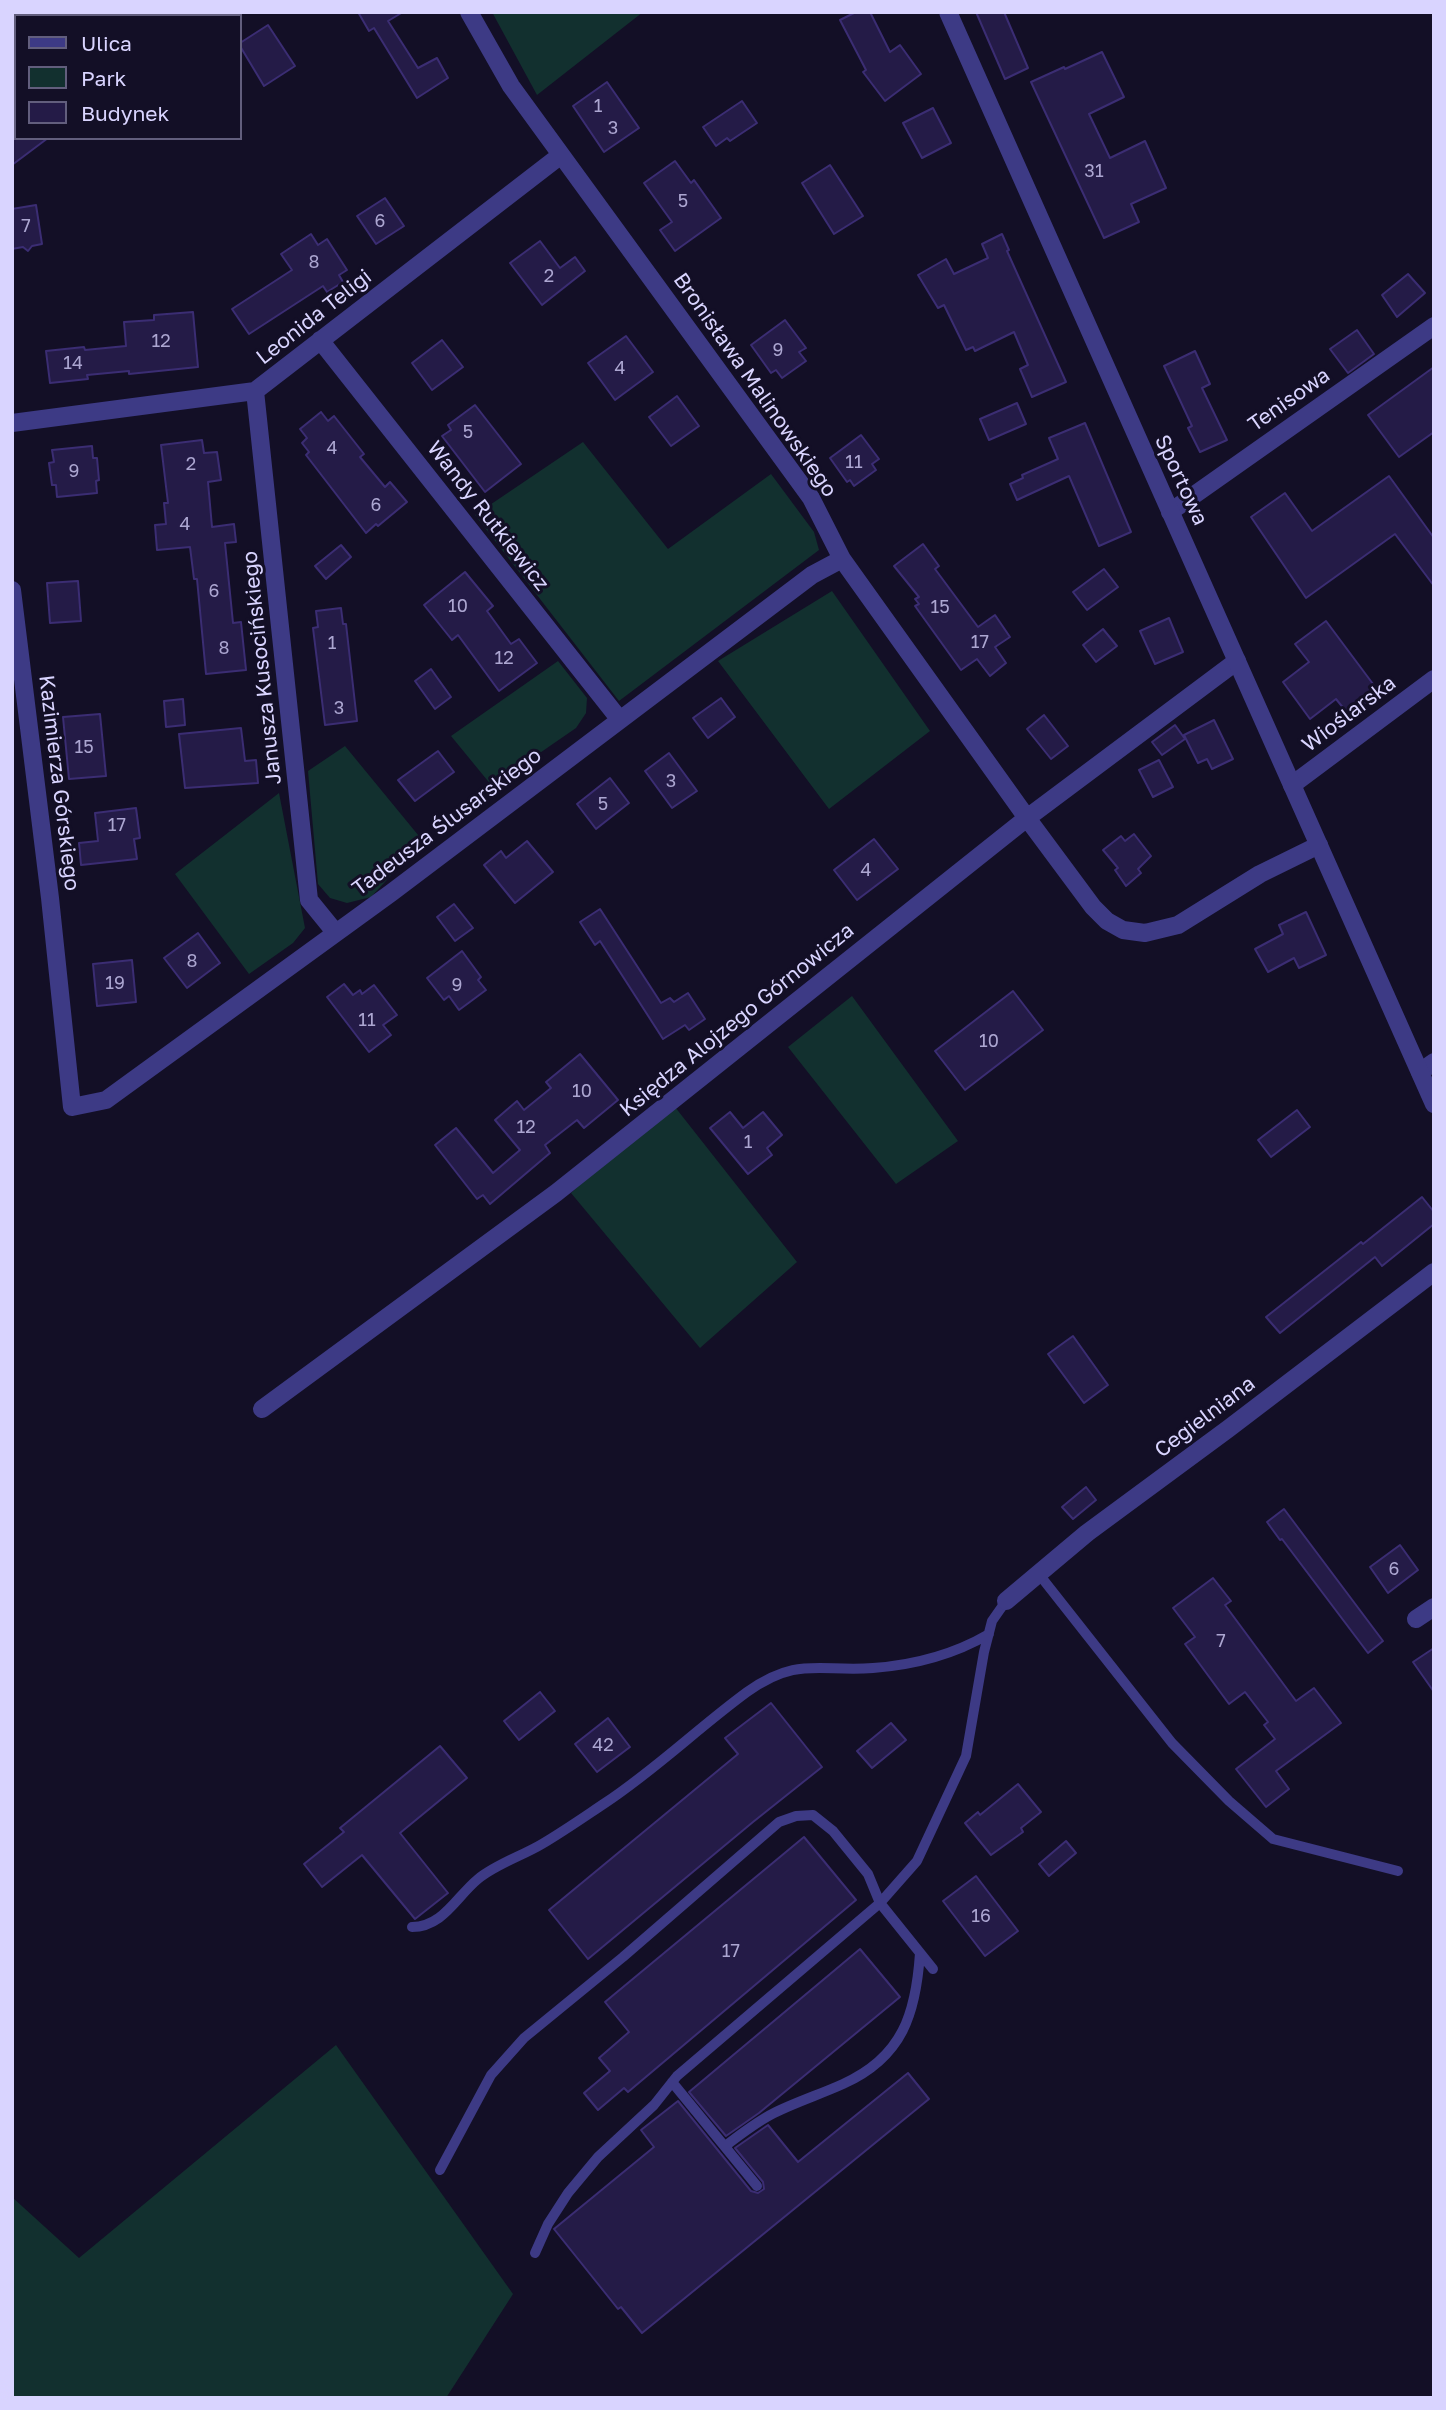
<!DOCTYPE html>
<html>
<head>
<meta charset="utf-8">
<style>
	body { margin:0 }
	#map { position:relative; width:1446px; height:2410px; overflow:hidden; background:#130f26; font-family:"Golos Text",sans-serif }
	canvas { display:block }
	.frame { position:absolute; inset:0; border:14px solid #d9d4ff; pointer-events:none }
	.legend { position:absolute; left:14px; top:14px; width:228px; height:126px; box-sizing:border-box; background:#130f26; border:2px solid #625e7d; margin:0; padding:9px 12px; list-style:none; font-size:21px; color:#d9d4ff }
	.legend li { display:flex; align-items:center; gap:14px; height:35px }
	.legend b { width:35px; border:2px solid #625e7d }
</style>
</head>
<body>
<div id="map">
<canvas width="1446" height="2410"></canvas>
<div class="frame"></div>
<ul class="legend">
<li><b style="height:9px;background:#3d3a85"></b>Ulica</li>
<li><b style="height:19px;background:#12302f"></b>Park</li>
<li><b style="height:19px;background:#241b47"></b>Budynek</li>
</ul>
</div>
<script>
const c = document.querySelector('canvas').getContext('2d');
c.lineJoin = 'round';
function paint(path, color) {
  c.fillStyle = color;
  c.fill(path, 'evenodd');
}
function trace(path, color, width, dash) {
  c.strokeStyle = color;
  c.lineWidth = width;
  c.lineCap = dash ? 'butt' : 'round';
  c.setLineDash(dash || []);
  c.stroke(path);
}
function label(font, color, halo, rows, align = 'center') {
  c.font = font + ' "Golos Text",sans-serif';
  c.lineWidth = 6;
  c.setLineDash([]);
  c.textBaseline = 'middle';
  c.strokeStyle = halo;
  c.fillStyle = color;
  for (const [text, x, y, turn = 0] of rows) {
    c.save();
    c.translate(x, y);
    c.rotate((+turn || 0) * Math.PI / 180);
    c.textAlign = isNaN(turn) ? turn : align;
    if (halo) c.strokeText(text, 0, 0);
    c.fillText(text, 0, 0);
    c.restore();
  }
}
paint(new Path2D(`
	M492,12H643L537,95Z
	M583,442L668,549L771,474L814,532L819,550L619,701L475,515Z
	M832,591L930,731L829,809L718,661Z
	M558,661L587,698L586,713L576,728L492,786L451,736Z
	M345,746L423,841L371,897L347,903L330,898L318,884L308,771Z
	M279,793L305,928L293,943L249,974L175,874Z
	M852,996L958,1141L896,1184L788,1047Z
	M675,1107L797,1262L700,1348L571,1193L602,1164Z
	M336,2045L513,2294L446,2398H12V2197L79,2258Z`), '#12302f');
const building = new Path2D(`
	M358,12H403L388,21L418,68L437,58L448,78L417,98L374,28L369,31Z
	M856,12H870L890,52L900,45L921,74L885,101L863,72L866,70L840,20Z
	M976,12H1004L1028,68L1005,79Z
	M268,25L295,66L264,86L240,46V43Z
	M1102,52L1124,97L1089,114L1110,158L1145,141L1166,188L1131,204L1139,222L1104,238L1031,82L1064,67L1065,69Z
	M607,82L639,128L604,152L573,106Z
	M742,101L757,123L730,141L727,138L716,146L703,127Z
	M933,108L951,143L922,158L903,123Z
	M12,138H48L12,165Z
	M675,161L691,183L694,180L721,218L675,251L660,230L672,222L644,183Z
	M830,165L863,216L834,234L802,183Z
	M385,198L404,226L376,244L357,216Z
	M36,205L42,244L32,246L28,251L23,247L12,249V209Z
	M311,234L318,245L327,239L347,270L339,275L343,282L327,292L323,286L249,334L232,309L292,270L281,254Z
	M1002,234L1009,250L1007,251L1066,382L1032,397L1020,369L1028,365L1014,332L975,351L973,347L966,350L944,305L938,308L918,275L946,259L954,274L988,258L982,244Z
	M540,241L560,268L575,257L585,271L542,305L510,263Z
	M1408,274L1425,293L1397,317L1382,295Z
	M193,312L198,367L129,374V371L87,375L88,379L50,383L46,351L84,347L85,350L126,346L124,322L154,320V315Z
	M785,320L806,348L799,352L806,361L782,378L776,370L771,373L751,345Z
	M1357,330L1374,354L1348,373L1330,349Z
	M626,336L653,372L615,400L588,363Z
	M442,340L463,367L432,390L412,363Z
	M1195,351L1210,384L1202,388L1227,440L1200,452L1188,428L1192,426L1164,366Z
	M1434,367V432L1399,457L1368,415Z
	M677,396L699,426L671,446L649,417Z
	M1017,403L1026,424L989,440L980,419Z
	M475,405L521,464L485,492L442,436L451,430L448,425Z
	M321,412L328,421L334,416L364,454L360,457L385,487L390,482L407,502L378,526L376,524L366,533L306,455L309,452L302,443L307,438L300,429Z
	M1085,423L1131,532L1099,546L1069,476L1017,500L1010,484L1023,478L1022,475L1058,459L1049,438Z
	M861,435L879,459L872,464L876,470L854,486L850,480L847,482L830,458Z
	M202,440L204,453L217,452L221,480L208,482L212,527L234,524L236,542L225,543L233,623L241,622L246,670L206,674L197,579H194L190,547L157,550L155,525L166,524L164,503H168L161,445Z
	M92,446L93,458H97L99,480L96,481L97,493L57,497L56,485H52L49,463L54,462L52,450Z
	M1389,476L1434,538V586L1395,534L1306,598L1251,517L1285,493L1312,531Z
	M923,544L939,566L935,569L978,627L995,615L1010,637L995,647L1006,663L990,676L977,659L961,670L915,606L919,604L915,599L919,597L894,566Z
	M341,545L351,557L326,579L315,566Z
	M1104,569L1118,587L1087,610L1073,592Z
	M465,572L493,606L487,611L511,644L519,639L537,663L499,691L458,635L452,640L424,605Z
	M78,581L81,621L50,623L47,583Z
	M341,608L343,624H346L357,721L325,725L313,628L318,627L316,611Z
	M1169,618L1183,652L1155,664L1140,631Z
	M1326,621L1379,692L1349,715L1336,699L1310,719L1283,682L1309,662L1295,644Z
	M1103,629L1117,646L1096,662L1083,645Z
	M431,669L451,697L435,709L415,681Z
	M721,698L735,717L708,738L693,718Z
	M183,699L185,725L166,727L164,701Z
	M100,714L106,776L69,779L63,717Z
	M1044,715L1068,746L1051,759L1027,729Z
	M1214,720L1233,759L1212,769L1207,759L1198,763L1184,735Z
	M1175,725L1185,739L1162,755L1152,742Z
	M241,728L245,761L256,760L258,783L185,788L179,734Z
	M438,751L454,772L415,801L398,780Z
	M669,753L697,791L672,808L645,771Z
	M1159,760L1173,787L1153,797L1139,770Z
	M610,778L629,803L596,829L577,804Z
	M136,808L140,838L134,839L137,859L81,865L79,843L98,841L95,813Z
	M1134,834L1151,856L1138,869L1141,873L1126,886L1115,870L1118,868L1103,850L1121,836L1125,841Z
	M874,839L898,869L857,900L834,870Z
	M527,841L553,872L515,903L484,865L501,851L506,858Z
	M454,904L473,928L455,941L437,917Z
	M600,909L661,1003L670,998L674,1002L688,993L705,1019L689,1030L685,1025L663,1039L600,941L595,945L580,922Z
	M1306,912L1326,955L1299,968L1294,958L1268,972L1255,949L1283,934L1279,925Z
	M198,933L220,963L187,988L164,958Z
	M462,951L481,977L478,980L486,990L459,1010L449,996L444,1000L427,978Z
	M132,960L136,1002L97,1006L93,964Z
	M344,984L353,995L360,990L362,994L374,985L397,1015L383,1025L391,1035L369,1052L327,997Z
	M1013,991L1043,1030L965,1090L935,1051Z
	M580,1054L618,1100L584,1128L577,1120L545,1145L550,1153L490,1204L483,1195L477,1199L435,1145L456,1128L493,1173L520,1150L495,1120L517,1101L524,1110L551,1088L546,1082Z
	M1297,1110L1310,1127L1271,1157L1258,1140Z
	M730,1112L743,1128L763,1112L782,1135L767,1148L772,1155L748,1174L710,1128Z
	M1422,1197L1434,1212V1224L1382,1266L1375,1257L1280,1333L1266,1317L1361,1242L1363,1244Z
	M1073,1336L1108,1385L1084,1403L1048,1354Z
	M1086,1487L1096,1500L1073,1519L1062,1507Z
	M1284,1509L1383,1641L1368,1653L1282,1539L1280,1540L1267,1522Z
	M1400,1545L1418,1570L1388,1593L1370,1567Z
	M1213,1578L1231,1601L1225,1605L1296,1701L1314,1688L1341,1723L1276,1771L1289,1789L1266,1807L1236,1769L1275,1739L1264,1725L1268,1722L1245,1692L1229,1704L1185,1644L1195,1637L1173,1608Z
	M1434,1648V1692L1413,1662Z
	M540,1692L555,1711L519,1740L504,1721Z
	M771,1703L822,1767L753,1822L588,1959L549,1910L738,1754L725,1738Z
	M608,1718L630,1747L597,1772L575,1744Z
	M891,1723L906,1740L872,1768L857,1751Z
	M440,1746L467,1778L400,1833L448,1893L415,1919L362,1855L322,1887L304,1864L344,1832L340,1828Z
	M1018,1784L1041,1812L1021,1828L1023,1832L991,1855L965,1823L978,1812L980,1815Z
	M804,1837L856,1900L628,2092L624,2088L598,2110L584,2093L610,2071L599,2058L629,2032L605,2002Z
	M1066,1841L1076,1853L1049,1876L1039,1864Z
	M976,1876L1018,1931L985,1956L943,1901Z
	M860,1949L900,1997L759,2113L726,2136L689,2092Z
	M908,2073L929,2099L642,2333L621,2307L618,2309L554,2229L654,2147L641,2130L678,2101L751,2191L758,2193L764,2189L763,2182L735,2148L768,2125L798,2162Z`);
paint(building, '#241b47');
trace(building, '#3b2d73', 2);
trace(new Path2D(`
	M1038,1573L1172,1743L1229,1801L1273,1839L1398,1871
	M412,1927C443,1927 456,1897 478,1879C496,1864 522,1856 542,1844C564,1831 584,1817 605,1803C655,1770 698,1728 747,1692C797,1656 819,1672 873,1668C914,1665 953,1655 989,1634
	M672,2082L757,2186
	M725,2146C740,2135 756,2122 774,2113C796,2102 821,2094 843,2084C903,2057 916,2013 920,1953
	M440,2170L491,2075L524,2038L623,1957L779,1822L796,1816L813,1815L833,1831L868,1874L880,1903L933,1969
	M535,2253L548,2224L568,2193L598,2157L654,2105L677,2076L880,1903L917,1861L966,1756L984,1652L992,1621L1006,1601`), '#3d3a85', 10);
trace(new Path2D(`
	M469,12L511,86L811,498L842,559L1027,818L1093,907L1107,921L1123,930L1145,933L1178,925L1260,874L1319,845
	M57,16L62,12
	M12,46L16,44
	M320,340L620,720
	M255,391L309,900L335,932
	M12,423L255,391L561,155
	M1170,512L1434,326
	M12,590L50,898L72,1107L106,1100L391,893L812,575L842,559
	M1292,785L1434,679
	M1420,1072L1434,1062
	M262,1409L556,1193L1027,818L1237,661
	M1006,1601L1087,1533L1228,1429L1434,1272
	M1416,1619L1434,1607`), '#3d3a85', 18);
trace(new Path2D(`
	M948,12L1434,1104`), '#3d3a85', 18);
label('18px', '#aca6d1', null, [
	["1",598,106],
	["3",613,128],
	["31",1094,171],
	["5",683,201],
	["6",380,221],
	["7",26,226],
	["8",314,262],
	["2",549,276],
	["12",161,341],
	["9",778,350],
	["14",73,363],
	["4",620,368],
	["5",468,432],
	["4",332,448],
	["11",854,462],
	["2",191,464],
	["9",74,471],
	["6",376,505],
	["4",185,524],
	["6",214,591],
	["10",458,606],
	["15",940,607],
	["17",980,642],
	["1",332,643],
	["8",224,648],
	["12",504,658],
	["3",339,708],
	["15",84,747],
	["3",671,781],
	["5",603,804],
	["17",117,825],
	["4",866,870],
	["8",192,961],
	["19",115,983],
	["9",457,985],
	["11",367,1020],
	["10",989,1041],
	["10",582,1091],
	["12",526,1127],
	["1",748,1142],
	["6",1394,1569],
	["7",1221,1641],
	["42",603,1745],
	["16",981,1916],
	["17",731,1951]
]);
label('21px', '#d9d4ff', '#130f26', [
	["Leonida Teligi",314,317,-38],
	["Bronisława Malinowskiego",755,385,55],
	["Tenisowa",1289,400,-35],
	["Sportowa",1181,480,65],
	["Wandy Rutkiewicz",488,516,52],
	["Janusza Kusocińskiego",262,668,-96],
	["Wioślarska",1349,714,-37],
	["Kazimierza Górskiego",59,783,83],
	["Tadeusza Ślusarskiego",447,822,-37],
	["Księdza Alojzego Górnowicza",737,1020,-39],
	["Cegielniana",1205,1417,-37]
]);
</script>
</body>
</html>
